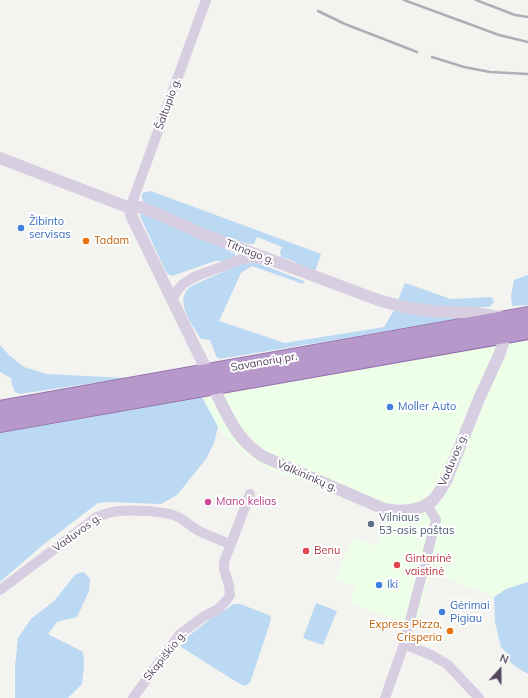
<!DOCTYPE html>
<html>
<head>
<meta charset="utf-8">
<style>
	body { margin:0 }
	#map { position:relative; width:528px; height:698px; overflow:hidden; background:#f3f3f0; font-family:Mulish,sans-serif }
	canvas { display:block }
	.north { position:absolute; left:480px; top:650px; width:40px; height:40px; -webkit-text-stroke:3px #fff; paint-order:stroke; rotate:21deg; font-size:11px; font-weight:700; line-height:16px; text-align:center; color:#54465f }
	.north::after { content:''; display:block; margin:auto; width:14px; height:18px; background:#54465f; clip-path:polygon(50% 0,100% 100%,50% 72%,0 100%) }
</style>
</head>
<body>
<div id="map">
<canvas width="528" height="698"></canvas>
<div class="north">N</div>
</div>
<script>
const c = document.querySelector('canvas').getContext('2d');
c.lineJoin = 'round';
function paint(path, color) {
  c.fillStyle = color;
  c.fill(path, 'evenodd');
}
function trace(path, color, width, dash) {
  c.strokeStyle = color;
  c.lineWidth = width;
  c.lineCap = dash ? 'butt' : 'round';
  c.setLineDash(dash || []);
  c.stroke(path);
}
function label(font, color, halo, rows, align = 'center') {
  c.font = font + ' Mulish,sans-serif';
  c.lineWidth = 4;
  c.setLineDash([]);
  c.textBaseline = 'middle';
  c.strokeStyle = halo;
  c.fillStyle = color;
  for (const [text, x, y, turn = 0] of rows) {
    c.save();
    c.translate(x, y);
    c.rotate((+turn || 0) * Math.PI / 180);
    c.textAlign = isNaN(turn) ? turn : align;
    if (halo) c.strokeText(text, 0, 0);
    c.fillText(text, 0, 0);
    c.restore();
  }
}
paint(new Path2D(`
	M528,338V582L506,589L494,597L430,572L416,628L349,603L355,587L336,580L352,537L376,546L388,516L267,468L242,452L218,427L201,395Z`), '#edfee9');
paint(new Path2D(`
	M151,191L321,254L315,272L291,260L281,257L280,252L282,247L257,237L254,244H250L220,237L144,203L142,198V193Z
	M141,212L162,218L235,254L236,257L224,262L221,261H215L172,276L168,274L166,272L140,216Z
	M246,262H255L304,281L303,284L252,266L241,273L219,321L285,343L384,327L394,310L474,317L219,359L216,356L210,340L201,339C192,324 171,298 193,285Z
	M528,275V305L512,306L511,296L514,280Z
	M405,283L451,299L491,297L494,301L493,304L489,307H442L398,300Z
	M0,345L9,355L24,367L47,374L126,378L20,394L15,392L12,385L11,378L0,372Z
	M201,395L218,427L214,443L206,459L177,495L161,504L109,502L98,503L44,544L0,582V431Z
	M84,572L90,579L89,591L77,617L57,622L48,634L83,652L84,666L82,684L68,698H15V666L18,638L31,619L54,601L76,574Z
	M528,582V674L516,667L510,662L507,653L501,647L495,622L494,597L506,589Z
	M316,603L337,611L323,645L303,638Z
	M234,604H240L269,615L271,618L269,626L250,683L245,686L240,684L181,647L182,642L186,638L209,620Z`), '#bcd9f3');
const trunk = new Path2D(`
	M0,409L528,315
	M0,424L528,331`);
trace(trunk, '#966faf', 18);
trace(new Path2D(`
	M130,208L206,0
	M172,300L177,291L183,284L194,277L242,259L247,258L264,259
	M0,590L97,517C114,509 130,510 148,511C156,512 165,512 173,515C183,518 190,526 199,531C209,536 220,540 230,544
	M404,644L431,655L447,664L479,698
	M133,698L180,634L203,617L218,609L226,601L230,595L229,585L224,569V562L250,494
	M385,698L404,644L436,520L427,505`), '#d8cee1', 10);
trace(new Path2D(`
	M0,158L130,208L141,207L160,215L205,235L378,300L404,307L429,311L476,313L499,317
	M130,208L131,215L179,314L204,365
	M216,393C230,420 236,438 262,456L384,509C400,512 419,512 433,500C438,495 442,488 446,481L479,399L500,353L505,335`), '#d8cee1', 12);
trace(trunk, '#b699ca', 16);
trace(new Path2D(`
	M404,0L499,35L528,42
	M476,0L515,15L528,17
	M318,11L345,24L417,52
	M432,57L464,67L490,72L528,74`), '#b2acb5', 2.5);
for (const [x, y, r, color] of [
	[21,228,4,"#3f7fe0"],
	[86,241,4,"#e8710a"],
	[390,407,4,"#3f7fe0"],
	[208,502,4,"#d1479c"],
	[371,524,4,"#5c6f8a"],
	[306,551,4,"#e0444e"],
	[397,565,4,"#e0444e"],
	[379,585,4,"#3f7fe0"],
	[442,612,4,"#3f7fe0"],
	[450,631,4,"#e8710a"]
]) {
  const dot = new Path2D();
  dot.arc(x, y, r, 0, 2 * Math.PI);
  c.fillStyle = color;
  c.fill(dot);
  trace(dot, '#fff', 1.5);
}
label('11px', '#54465f', '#fff', [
	["Šaltupio g.",168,104,-70],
	["Titnago g.",250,252,21],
	["Savanorių pr.",264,362,-10],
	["Vaduvos g.",453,460,-67],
	["Valkininkų g.",307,476,23],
	["Vaduvos g.",77,533,-36],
	["Skapiškio g.",165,656,-51]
]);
label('11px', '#366cbe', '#fff', [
	["Žibinto",29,222],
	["servisas",29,235],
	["Moller Auto",398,407],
	["Iki",387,585],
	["Gėrimai",450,606],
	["Pigiau",450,619]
], 'left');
label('11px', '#c56008', '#fff', [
	["Tadam",94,241],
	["Express Pizza,",442,625,"right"],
	["Crisperia",442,638,"right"]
], 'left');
label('11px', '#b23c85', '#fff', [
	["Mano kelias",216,502]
], 'left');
label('11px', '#4e5e75', '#fff', [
	["Vilniaus",379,518],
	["53-asis paštas",379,531]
], 'left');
label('11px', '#be3a42', '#fff', [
	["Benu",314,551],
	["Gintarinė",405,559],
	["vaistinė",405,572]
], 'left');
</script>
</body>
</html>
